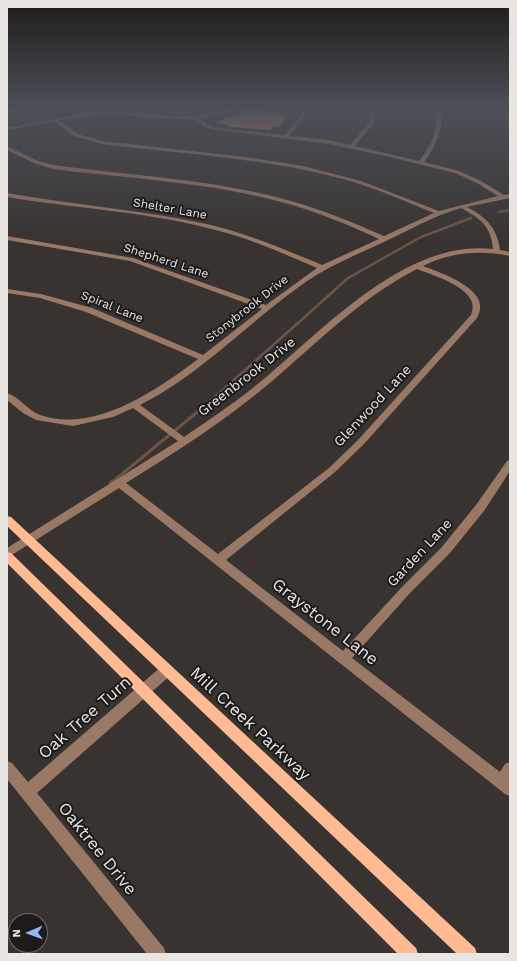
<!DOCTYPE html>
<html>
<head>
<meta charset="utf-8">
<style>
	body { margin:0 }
	#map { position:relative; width:517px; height:961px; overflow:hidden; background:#383330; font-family:"Work Sans",sans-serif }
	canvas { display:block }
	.frame { position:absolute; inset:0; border:8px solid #e8e5e3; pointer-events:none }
	.north { position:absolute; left:8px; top:913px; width:40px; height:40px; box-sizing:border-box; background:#1d1b1a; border:1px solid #6e6c6a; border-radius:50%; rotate:268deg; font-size:11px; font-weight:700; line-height:16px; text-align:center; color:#e8e5e3 }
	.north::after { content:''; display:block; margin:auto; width:14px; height:18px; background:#91b8fd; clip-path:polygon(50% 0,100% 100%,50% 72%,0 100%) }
</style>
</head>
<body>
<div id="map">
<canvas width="517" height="961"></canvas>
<div class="frame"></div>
<div class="north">N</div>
</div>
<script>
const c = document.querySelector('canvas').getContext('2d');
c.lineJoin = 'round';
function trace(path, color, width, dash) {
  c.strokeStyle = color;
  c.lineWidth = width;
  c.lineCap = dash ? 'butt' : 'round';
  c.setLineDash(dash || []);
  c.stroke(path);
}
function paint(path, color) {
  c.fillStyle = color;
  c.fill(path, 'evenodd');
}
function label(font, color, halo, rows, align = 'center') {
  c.font = font + ' "Work Sans",sans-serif';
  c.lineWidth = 4;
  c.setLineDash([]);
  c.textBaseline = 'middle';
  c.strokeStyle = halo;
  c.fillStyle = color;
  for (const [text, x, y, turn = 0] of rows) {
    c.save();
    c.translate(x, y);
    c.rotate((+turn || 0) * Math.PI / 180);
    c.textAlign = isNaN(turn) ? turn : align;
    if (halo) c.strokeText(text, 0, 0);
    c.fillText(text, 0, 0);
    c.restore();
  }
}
trace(new Path2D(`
	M499,212L510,210
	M297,324L348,278L421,237L471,218`), '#6d5344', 2.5);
trace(new Path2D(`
	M111,483L206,405L298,323`), '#6d5344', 3);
trace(new Path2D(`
	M111,483L112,482`), '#6d5344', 4);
paint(new Path2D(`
	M251,108L288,116L279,127H273L270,130L232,127L216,122Z`), '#e89b6d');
paint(new Path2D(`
	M174,108H179L177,112L187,113L185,114H173V109Z
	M232,108H237L227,113L200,118L208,125L218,128L285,135L307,108H311L289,136L329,140L350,145L368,124L373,108H377L373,124L355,146L419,161C432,145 439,128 436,108H440C445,128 436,146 424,162L459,171L481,181L504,195L510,194V198L467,207C486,217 497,228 500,250L510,252V256C479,250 451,252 423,266C441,273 494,290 477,318L364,444L335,472L226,560L343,651L402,587L441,548L476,505L507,461L510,460V471L484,511L449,554L410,593L352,658L500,772L505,764L510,762V796L505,794L119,488L7,558V548L178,441L133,408L113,417L73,426L36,420L23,413L7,400V393C19,396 28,411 40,415C94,434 157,390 198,359L86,312L40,298L7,293V289L41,294L92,308L203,355L262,309L130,261L7,240V236L133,258L266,305L317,268C287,255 256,241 223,232C153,212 79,209 7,197V193C75,205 144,210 211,225C249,234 286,250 322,265L379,239C349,225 318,212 285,203C210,182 130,179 53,169L34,163L7,150V146L38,161L54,165C133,176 214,179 291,201C323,210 354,223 384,236L434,213C400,199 366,184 331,176C256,157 178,154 102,144L74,136L54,121L7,130V128L92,112H117L184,117L215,113ZM110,114L163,119H195L204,127L218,130L329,144L386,156L455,173L477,183L498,196L439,211L361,181L303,166L246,157L102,141L78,134L59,120ZM461,208C481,219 491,226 493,249C407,239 326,327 265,378C240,399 212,418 184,437L140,405C198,376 244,327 296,289C325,267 354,256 386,241C411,229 434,216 461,208ZM417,269C435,276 483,290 471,315L358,440L329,468L218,554L126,483C176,452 226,420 271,382C318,342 362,297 417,269Z
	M500,108H504L510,117V122Z
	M167,664L172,666L173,670L172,674L37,793L164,948L166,954H147L7,779V761L12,763L28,782L162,666Z`), '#997865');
paint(new Path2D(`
	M28,108H37L7,113V111Z
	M7,516L11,517L475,948L477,954H457L7,526Z
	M7,552L11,553L416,948L418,954H398L7,563Z`), '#febb93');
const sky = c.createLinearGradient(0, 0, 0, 242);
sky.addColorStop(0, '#1f1c1a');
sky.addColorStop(0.45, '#4d5059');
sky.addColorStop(1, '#4d505900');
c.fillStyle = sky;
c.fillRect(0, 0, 517, 242);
label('12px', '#e8e5e3', '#1d1b1a', [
	["Shelter Lane",170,209,10],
	["Shepherd Lane",166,261,18],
	["Spiral Lane",112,307,22],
	["Stonybrook Drive",247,309,-38]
]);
label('14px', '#e8e5e3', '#1d1b1a', [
	["Greenbrook Drive",247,377,-38],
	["Glenwood Lane",373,406,-47],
	["Garden Lane",420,553,-47]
]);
label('17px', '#e8e5e3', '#1d1b1a', [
	["Graystone Lane",325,622,38],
	["Oak Tree Turn",85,718,-41],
	["Mill Creek Parkway",250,724,43],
	["Oaktree Drive",97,849,51]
]);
</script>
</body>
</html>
